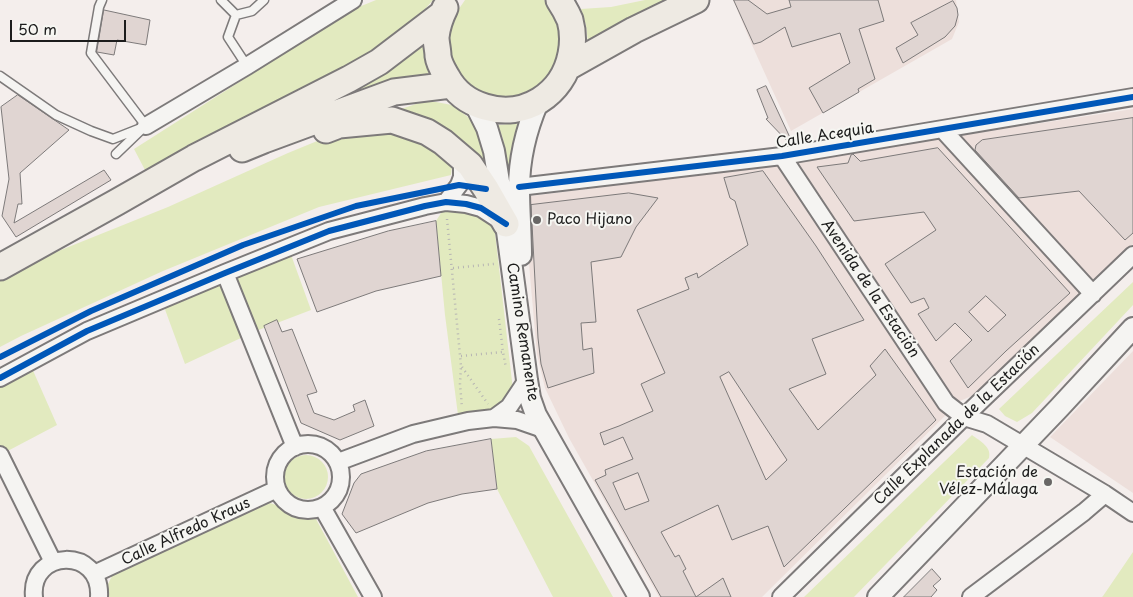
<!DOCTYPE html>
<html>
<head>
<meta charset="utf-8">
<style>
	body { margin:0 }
	#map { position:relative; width:1133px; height:597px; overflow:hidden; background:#f4eeec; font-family:"Playpen Sans",sans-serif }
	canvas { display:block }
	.scale { position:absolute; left:10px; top:20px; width:116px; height:22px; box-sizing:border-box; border:2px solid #1c1c1c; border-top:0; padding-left:6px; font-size:15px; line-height:18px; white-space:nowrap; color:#1c1c1c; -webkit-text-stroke:4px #f6f6f2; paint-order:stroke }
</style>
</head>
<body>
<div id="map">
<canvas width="1133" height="597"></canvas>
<div class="scale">50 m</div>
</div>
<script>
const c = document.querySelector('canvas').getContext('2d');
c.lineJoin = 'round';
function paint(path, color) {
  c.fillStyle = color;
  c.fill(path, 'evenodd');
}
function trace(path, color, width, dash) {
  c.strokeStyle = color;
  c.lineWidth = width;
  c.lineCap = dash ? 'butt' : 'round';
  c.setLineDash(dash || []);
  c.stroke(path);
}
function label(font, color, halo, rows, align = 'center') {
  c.font = font + ' "Playpen Sans",sans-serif';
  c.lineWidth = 4;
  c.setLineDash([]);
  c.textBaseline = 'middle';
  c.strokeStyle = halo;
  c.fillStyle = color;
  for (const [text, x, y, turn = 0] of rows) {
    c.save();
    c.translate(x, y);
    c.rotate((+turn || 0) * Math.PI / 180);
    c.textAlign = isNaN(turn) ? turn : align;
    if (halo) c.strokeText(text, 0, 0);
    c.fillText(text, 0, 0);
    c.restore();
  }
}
paint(new Path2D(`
	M733,0H956L959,22L952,39L791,131L752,45Z
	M1133,109V244L974,395L960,401L762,597H659L569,438L545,388L537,354L523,197L816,160L937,139Z
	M1133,351V493L1050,437Z`), '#eddfdb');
paint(new Path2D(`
	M376,0H433L397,41L338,76L145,170L134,149L354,9Z
	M465,0H544L555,13L562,33L561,54L553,73L538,89L519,97L498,99L477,92L461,79L451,61L447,39L452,19Z
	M645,0H677L588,42L586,25L581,9L611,7Z
	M423,46L429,76H414L341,98Z
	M422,102H436L452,105L468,117L480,132L489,178L480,160L459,138L428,121L392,112Z
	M520,123L511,160V213L503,139L498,125Z
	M383,125L453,157L451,175L319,207L163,271L21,336L0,347V281L46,256L168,207L288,153L344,130Z
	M466,208L494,224L513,390L498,411L458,415L445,315L436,221L443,210Z
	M290,252L311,310L256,331L185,364L163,304Z
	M1133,282V305L1032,413L1017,422L1005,416L999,409Z
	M31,366L57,425L0,455V382Z
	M972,435C980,441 992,447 989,458L854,597H804Z
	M516,437L529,446L613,597H553L497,489L491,439Z
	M284 477a22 22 0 1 1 44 0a22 22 0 1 1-44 0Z
	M270,503L316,519L358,597H104L108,584L114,572Z
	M1133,552V597H1102L1103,596Z`), '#e2eabf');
const building = new Path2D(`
	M734,0H748L767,14L791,7L789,0H878L884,21L859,29L875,79L858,89L859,92L823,113L809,88L850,63L840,33L792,47L785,27L761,42L754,44Z
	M953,1L957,8L958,15L955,26L945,37L903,63L896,48L918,35L911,23Z
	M104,10L150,20L146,45L117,40L114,55L97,52Z
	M766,86L793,144H790L766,119L768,118L757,90Z
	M18,95L69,130L20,173L22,204H18L14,223L104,170L111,180L16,237L2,216L9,179L1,107Z
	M1133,118V233L1125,240L1079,191L1019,198L975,150L976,145L982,140Z
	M938,148L1070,293L1006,351L968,388L950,361L972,340L955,323L936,341L918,314L929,308L924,298L911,303L885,264L936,230L924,212L854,221L817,167L848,163L851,155L853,154L860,161ZM986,296L1006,315L988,332L969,312Z
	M763,171L816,246L864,320L812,339L826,374L789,389L818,430L876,375L870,366L885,349L936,420L784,567L768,526L732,540L718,505L661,532L675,557L679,555L686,569L683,571L696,597L723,578L731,597H661L595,480L606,475L605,470L633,459L623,437L604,445L600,433L619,426L653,411L641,384L665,373L637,310L689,289L685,278L697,273L698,278L748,245L735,201L730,198L724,178ZM729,372L787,460L766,480L720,377ZM638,473L649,501L625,510L613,483Z
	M629,193L658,198L636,227L621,257L591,262L596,322L581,323L583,350L592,348L594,373L548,388L541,364L538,338L531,205Z
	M436,221L441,276L376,291L317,312L297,259L388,231Z
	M277,320L282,332L292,329L317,392L307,395L314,413L334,420L355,411L353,405L365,400L374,426L340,440L301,423L264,326Z
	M491,439L497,489L462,494L428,503L356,533L342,514L354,483L361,474L426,451Z
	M932,569L941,579L933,586L937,590L931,597H904Z`);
paint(building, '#e0d5d2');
trace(building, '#7d7a7a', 1);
const service = new Path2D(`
	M102,0L99,7L91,53L146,126
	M221,0L236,15L228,37L247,66
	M236,15L252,11L264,0
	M0,76L56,115L91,131L113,139L146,126
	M116,154L142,129`);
const minor = new Path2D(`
	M146,126L247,66L353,0
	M943,130L1093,294
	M782,156L946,403L964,417L987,424L1105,494L1133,513
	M519,187L782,156L1133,97
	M446,202L459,185L462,177V157
	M225,273L295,447
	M0,378L87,331L225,273L329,231L425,206L446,202L466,204L481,208L501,221
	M494,418L509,407L527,380
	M275 477a33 33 0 1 1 66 0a33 33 0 1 1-66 0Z
	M0,455L53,562
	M338,462L413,434L468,421L494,418L517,420L543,429
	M322,507L373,597
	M94,574L277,489
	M34,597C29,549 102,546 99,597
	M781,597L964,417L1133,255
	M971,597L1084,512L1105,494`);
const tertiary = new Path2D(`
	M475,104L487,128L494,151L506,224L527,380L530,398L536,415L639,597
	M521,255C521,233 519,211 519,189C519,159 526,130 538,102
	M878,597L1059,408L1133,328`);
const primary = new Path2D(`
	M445,8C441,16 437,28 436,37C436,43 438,50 438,56C439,64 443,70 447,77C455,92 468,102 485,107C524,119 563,95 571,54C573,44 573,31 570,20C567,13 563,6 559,0
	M568,67L634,30L696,0
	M326,130L339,125L392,120L427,132L443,142L470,165L486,189L506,224
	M242,149L264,140L394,92L451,85
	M0,267L117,202L194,158L349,79L379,62L442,14`);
trace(service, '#7d7a7a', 11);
trace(minor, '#7d7a7a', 20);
trace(tertiary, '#7d7a7a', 24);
trace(primary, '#7d7a7a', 29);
trace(new Path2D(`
	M447,219L461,366L460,384L462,407
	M453,268L494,264
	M499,319L503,352L506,368
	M461,356L503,352
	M462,367L488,404`), '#b6b4b3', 2.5, [1, 4]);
trace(service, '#f5f4f2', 8);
trace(minor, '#f5f4f2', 16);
trace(tertiary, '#f5f4f2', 20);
trace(primary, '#eeeae3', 25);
trace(new Path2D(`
	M519,187L782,156L1133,97
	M0,357L91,311L243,245L356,206L459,185L486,189
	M0,378L87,331L225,273L329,231L425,206L446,202L466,204L481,208L506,224`), '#0057b8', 6);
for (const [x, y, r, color] of [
	[537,220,5,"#686665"],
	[1048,482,5,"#686665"]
]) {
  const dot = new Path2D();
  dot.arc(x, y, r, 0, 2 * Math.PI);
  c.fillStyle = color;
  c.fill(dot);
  trace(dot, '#f6f6f2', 2);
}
label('15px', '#1c1c1c', '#f6f6f2', [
	["Calle Acequia",825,136,-9],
	["Avenida de la Estación",870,289,56],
	["Camino Remanente",522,332,81],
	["Calle Explanada de la Estación",957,425,-44],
	["Calle Alfredo Kraus",186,532,-25]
]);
label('15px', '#1c1c1c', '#f6f6f2', [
	["Paco Hijano",547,220],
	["Estación de",1038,473,"right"],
	["Vélez-Málaga",1038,490,"right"]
], 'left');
</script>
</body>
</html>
